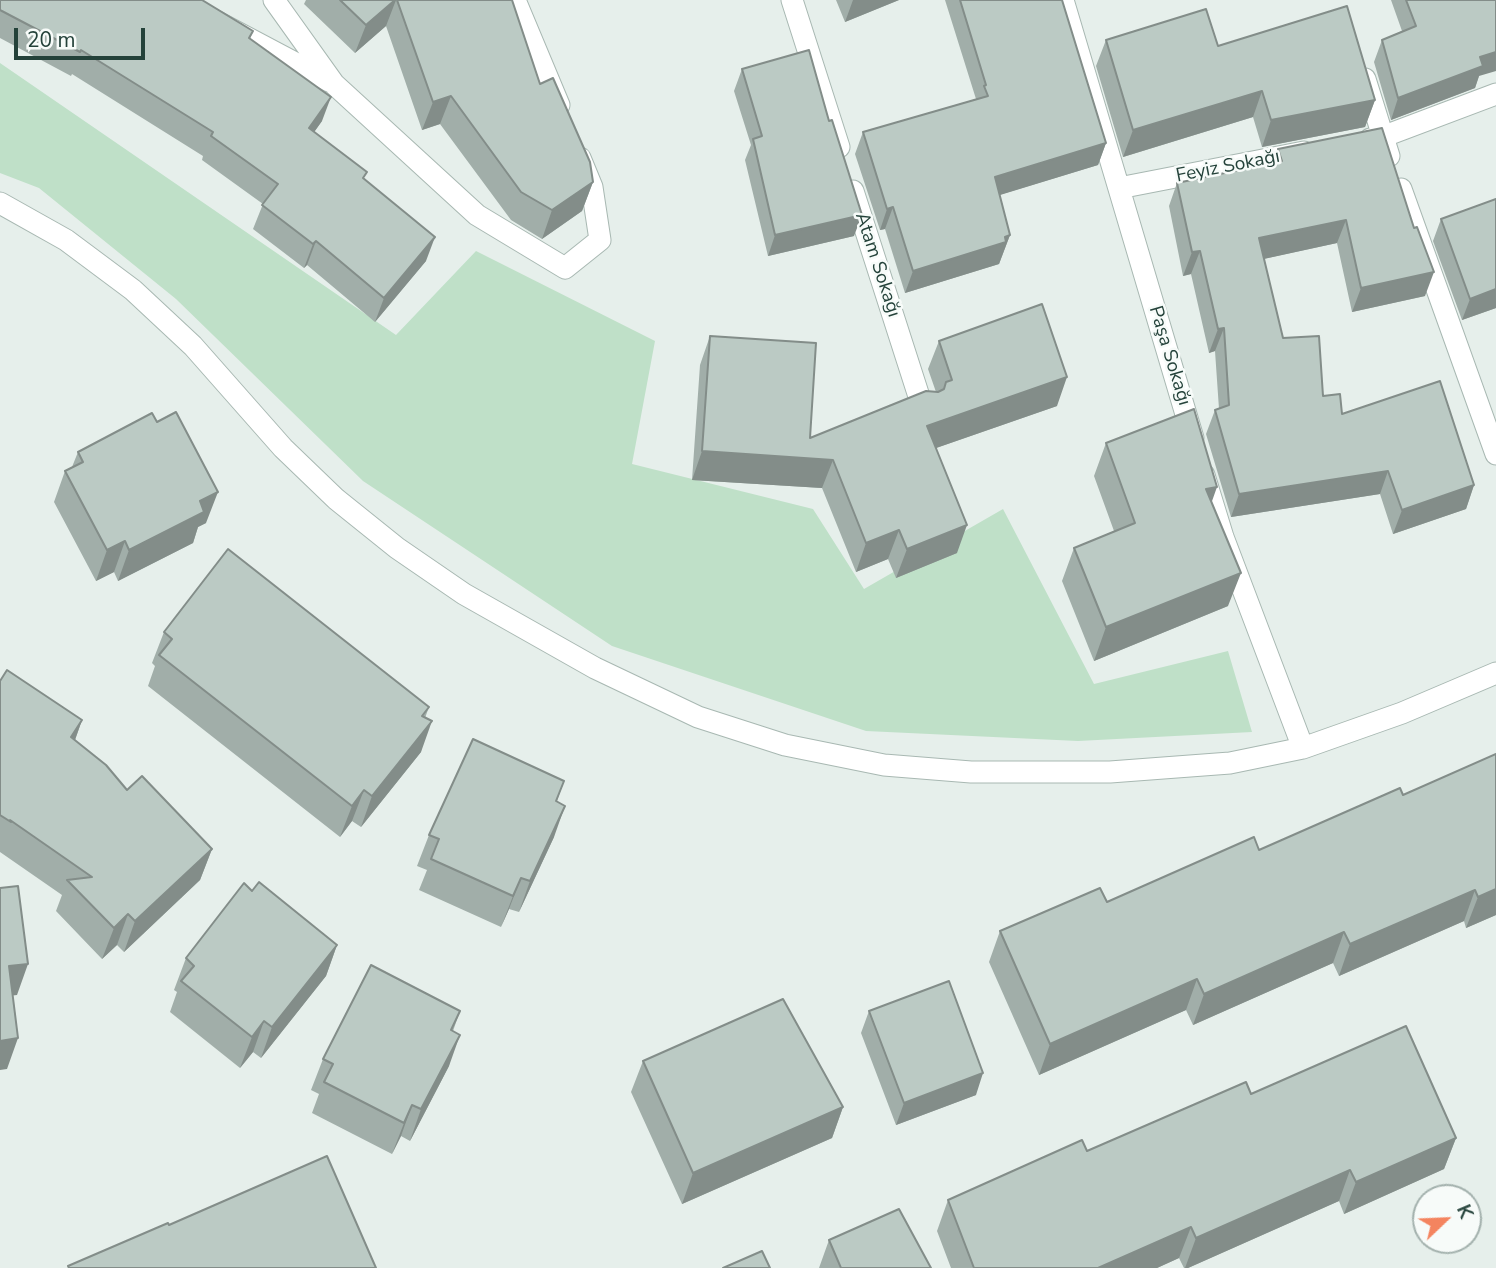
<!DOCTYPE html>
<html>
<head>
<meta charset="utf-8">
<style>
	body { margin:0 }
	#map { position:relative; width:1496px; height:1268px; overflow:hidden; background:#e6efeb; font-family:"Nunito Sans",sans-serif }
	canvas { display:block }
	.north { position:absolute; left:1412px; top:1184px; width:70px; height:70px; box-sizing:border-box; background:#f7fbf9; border:2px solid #a3b1ad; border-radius:50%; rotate:67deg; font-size:19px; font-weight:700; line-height:28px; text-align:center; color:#24423a }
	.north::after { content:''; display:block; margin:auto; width:24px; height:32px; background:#f4845f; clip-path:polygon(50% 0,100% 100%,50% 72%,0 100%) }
	.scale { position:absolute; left:14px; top:28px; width:131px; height:32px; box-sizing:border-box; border:4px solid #24423a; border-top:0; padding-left:9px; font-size:21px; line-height:24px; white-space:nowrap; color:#24423a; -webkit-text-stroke:5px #f7fbf9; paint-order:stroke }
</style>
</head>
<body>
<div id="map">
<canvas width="1496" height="1268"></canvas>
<div class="north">K</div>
<div class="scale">20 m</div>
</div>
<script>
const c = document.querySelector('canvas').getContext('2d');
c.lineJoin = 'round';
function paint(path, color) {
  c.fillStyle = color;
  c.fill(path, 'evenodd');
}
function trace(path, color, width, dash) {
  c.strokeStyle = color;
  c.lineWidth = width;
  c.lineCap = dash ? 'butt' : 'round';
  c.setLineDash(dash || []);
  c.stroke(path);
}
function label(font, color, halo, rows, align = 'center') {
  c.font = font + ' "Nunito Sans",sans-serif';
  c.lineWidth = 5;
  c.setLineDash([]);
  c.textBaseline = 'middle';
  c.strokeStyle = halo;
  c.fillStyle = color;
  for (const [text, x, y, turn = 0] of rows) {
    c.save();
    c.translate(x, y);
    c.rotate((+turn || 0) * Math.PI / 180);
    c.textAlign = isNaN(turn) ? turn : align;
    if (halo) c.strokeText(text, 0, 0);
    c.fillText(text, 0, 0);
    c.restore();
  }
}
paint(new Path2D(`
	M0,63L396,335L476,251L655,341L632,464L813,509L864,589L1003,509L1094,684L1228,651L1252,732L1078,741L866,731L612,646L363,481L176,299L39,188L0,173Z`), '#bfe0c8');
const minor = new Path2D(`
	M176,0L329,81
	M274,0L334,84L477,215L565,268L600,240L592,187L580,158
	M515,0L559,105
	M792,0L839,147
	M1063,0L1193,438
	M1365,79L1389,156
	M1370,139L1382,137L1496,94
	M1119,188L1304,152
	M1401,189L1496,454
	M853,191L923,409
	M0,203L66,240L133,290L193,346L283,448L336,499L397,548L464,594L595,668L698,717L785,745L884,765L971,772H1110L1230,763L1303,748
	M1204,475L1223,537L1303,748L1402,713L1496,673`);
trace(minor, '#a8b8b2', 23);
trace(minor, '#fff', 21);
paint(new Path2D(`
	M0,0L253,31L250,39L322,121L314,132L365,179L426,261L375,322L307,265L304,268L253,229L263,204L202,160L203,156L72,74L71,76L0,38Z
	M306,0H512L540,84L593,182L582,211L542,239L511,220L440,124L422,130L386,26L355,53L304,4Z
	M836,0H899L845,22Z
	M945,0H1062L1106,143L1098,165L999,195L1010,235L999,264L905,293L885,229L880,230L855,154L863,132L976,99Z
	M1391,0H1496L1479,76L1475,88L1391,120L1374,62L1382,40L1402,31Z
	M1106,40L1218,46L1375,100L1365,127L1262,147L1253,117L1123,157L1096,66Z
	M742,69L829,121L854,236L768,256L745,160L751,145L734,91Z
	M1278,149L1425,296L1352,312L1337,243L1263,259L1283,338L1323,396L1342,414L1474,485L1466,509L1393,534L1380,494L1231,517L1206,434L1215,410L1219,409L1215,351L1209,353L1191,274L1183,276L1169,206L1177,183L1273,163Z
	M1496,199V308L1462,320L1433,241L1441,219Z
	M710,336L810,438L936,392L928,369L939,341L1057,406L936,448L957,553L896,578L888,559L856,572L822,488L692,480L700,365Z
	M1106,443L1211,502L1228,606L1094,661L1062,581L1074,548L1114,531L1094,476Z
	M78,452L206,523L198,527L193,543L118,581L114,572L96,581L54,502L65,471L72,467Z
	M164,632L429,707L425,718L421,752L361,827L352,821L340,837L148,686L155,666L152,663Z
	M0,681L82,720L75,740L127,790L212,849L200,880L124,952L117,945L102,959L56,911L62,895L0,852Z
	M564,781L557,801L554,837L519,912L509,909L501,927L419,890L427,870L417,866L429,835Z
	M1403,795L1496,915L1466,928L1464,921L1339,976L1333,963L1193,1025L1186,1010L1039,1075L989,962L1000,931L1107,902L1259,850Z
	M252,891L337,945L326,976L261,1058L253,1052L240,1068L170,1012L177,992L174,990L186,958Z
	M460,1011L453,1031L449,1066L410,1141L401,1136L392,1154L312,1113L319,1094L311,1090L323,1059Z
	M869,1011L976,1095L896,1125L861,1033Z
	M643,1061L843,1107L832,1138L682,1204L631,1092Z
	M1251,1094L1456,1138L1444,1169L1344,1214L1339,1201L1188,1268H1184L1179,1258L1157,1268H951L937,1231L948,1200Z
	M829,1240L931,1268H819Z`), '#a1aea9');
paint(new Path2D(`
	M395,0H396L386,26L355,53L366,25Z
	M853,0H899L845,22Z
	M1496,52V71L1479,76L1475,88L1391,120L1398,98L1480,57Z
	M1262,91L1253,117L1123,157L1133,130Z
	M451,96L440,124L422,130L433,102Z
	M331,97L322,121L300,152L309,128Z
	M1375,100L1365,127L1262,147L1271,120Z
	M1106,143L1098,165L987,199L995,177Z
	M593,182L582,211L542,239L552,210Z
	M893,207L885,229L880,230L887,209Z
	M862,215L854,236L768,256L775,235Z
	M1346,220L1337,243L1250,262L1259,238Z
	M1010,235L999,264L905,293L913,271Z
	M435,237L426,261L375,322L384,298Z
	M316,241L307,265L304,268L313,244Z
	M1200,251L1191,274L1183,276L1192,252Z
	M1434,272L1425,296L1352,312L1361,288Z
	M1496,289V308L1462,320L1470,299Z
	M1224,328L1215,351L1209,353L1218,329Z
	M1067,377L1057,406L916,455L927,426Z
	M702,451L833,460L822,488L692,480Z
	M1388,471L1380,494L1231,517L1239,494Z
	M1474,485L1466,509L1393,534L1402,510Z
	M1217,487L1205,521L1206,489Z
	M218,492L206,523L198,527L193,543L118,581L129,550L200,501Z
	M967,525L957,553L896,578L907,549Z
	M899,530L888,559L856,572L866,543Z
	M125,541L114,572L96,581L107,550Z
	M1241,573L1228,606L1094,661L1106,627Z
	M82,720L71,751V737Z
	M432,721L421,752L361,827L372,796Z
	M364,790L352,821L340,837L352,806Z
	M565,806L554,837L519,912L530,881Z
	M212,849L200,880L124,952L135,921Z
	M521,878L509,909L501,927L513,896Z
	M1496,889V915L1466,928L1478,897Z
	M1475,890L1464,921L1339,976L1350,944Z
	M128,914L117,945L102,959L114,928Z
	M1344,932L1333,963L1193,1025L1204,994Z
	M337,945L326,976L261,1058L272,1027Z
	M28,964L17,995L0,997L9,966Z
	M1197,979L1186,1010L1039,1075L1050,1044Z
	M264,1021L253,1052L240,1068L252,1037Z
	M460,1035L449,1066L410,1141L421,1109Z
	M18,1038L7,1069L0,1070V1041Z
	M983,1073L976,1095L896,1125L904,1103Z
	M412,1105L401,1136L392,1154L404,1123Z
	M843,1107L832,1138L682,1204L693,1173Z
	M1456,1138L1444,1169L1344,1214L1356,1182Z
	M1350,1170L1339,1201L1188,1268H1185L1196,1238Z
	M1191,1227L1179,1258L1157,1268H1098Z`), '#838d89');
const building = new Path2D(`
	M0,0H202L253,31L249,38L331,97L309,128L367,172L363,178L435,237L384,298L316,241L313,244L262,205L278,184L211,136L213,132L81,50L80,52L0,10Z
	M340,0H395L366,25Z
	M397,0H512L540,84L553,78L590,162L593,182L552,210L521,192L451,96L433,102Z
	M960,0H1062L1106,143L995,177L1010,235L1005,237L1006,242L913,271L893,207L887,209L863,132L988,96L984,86L986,85Z
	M1406,0H1496V52L1480,57L1483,66L1398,98L1382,40L1416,26Z
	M1347,6L1375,100L1271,120L1262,91L1133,130L1106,40L1206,9L1218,46Z
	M809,50L829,121L832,120L862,215L775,235L753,139L762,136L742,69Z
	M1382,128L1414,228L1417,227L1434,272L1361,288L1346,220L1259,238L1283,338L1319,336L1323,396L1340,394L1342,414L1440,381L1474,485L1402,510L1388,471L1239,494L1215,410L1229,405L1224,328L1218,329L1200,251L1192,252L1177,183L1282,161L1278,149Z
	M1496,199V289L1470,299L1441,219Z
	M1042,304L1067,377L927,426L967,525L907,549L899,530L866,543L833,460L702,451L710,336L816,343L810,438L926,391L938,392L944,389L946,382L952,380L939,341Z
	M1194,409L1217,487L1206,489L1241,573L1106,627L1074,548L1135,523L1106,443Z
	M176,412L218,492L200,501L204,512L129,550L125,541L107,550L65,471L83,462L78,452L152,413L157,422Z
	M228,549L429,707L422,716L432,721L372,796L364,790L352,806L159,655L172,639L164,632Z
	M7,670L82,720L71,737L106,765L127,790L142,776L212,849L135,921L128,914L114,928L67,880L92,877L10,820L11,822L0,815V681Z
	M473,739L564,781L556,801L565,806L530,881L521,878L513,896L431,859L439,839L429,835Z
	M1496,754V889L1478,897L1475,890L1350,944L1344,932L1204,994L1197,979L1050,1044L1000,931L1100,888L1107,902L1254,837L1259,850L1400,788L1403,795Z
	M259,882L337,945L272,1027L264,1021L252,1037L181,981L194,966L186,958L244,883L252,891Z
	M18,886L28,964L9,966L18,1038L0,1041V888Z
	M371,965L460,1011L451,1030L460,1035L421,1109L412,1105L404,1123L324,1082L333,1064L323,1059Z
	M949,981L983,1073L904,1103L869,1011Z
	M783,999L843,1107L693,1173L643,1061Z
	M1406,1026L1456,1138L1356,1182L1350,1170L1196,1238L1191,1227L1098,1268H974L948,1200L1082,1140L1087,1151L1246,1082L1251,1094Z
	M327,1156L376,1268H69L68,1266L168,1223L169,1225Z
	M899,1209L931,1268H841L829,1240Z
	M762,1251L770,1268H723Z`);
paint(building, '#bbcac4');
trace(building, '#838d89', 2);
label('19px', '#24423a', '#f7fbf9', [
	["Feyiz Sokağı",1228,167,-11],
	["Atam Sokağı",877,265,72],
	["Paşa Sokağı",1169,356,73]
]);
</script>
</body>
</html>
